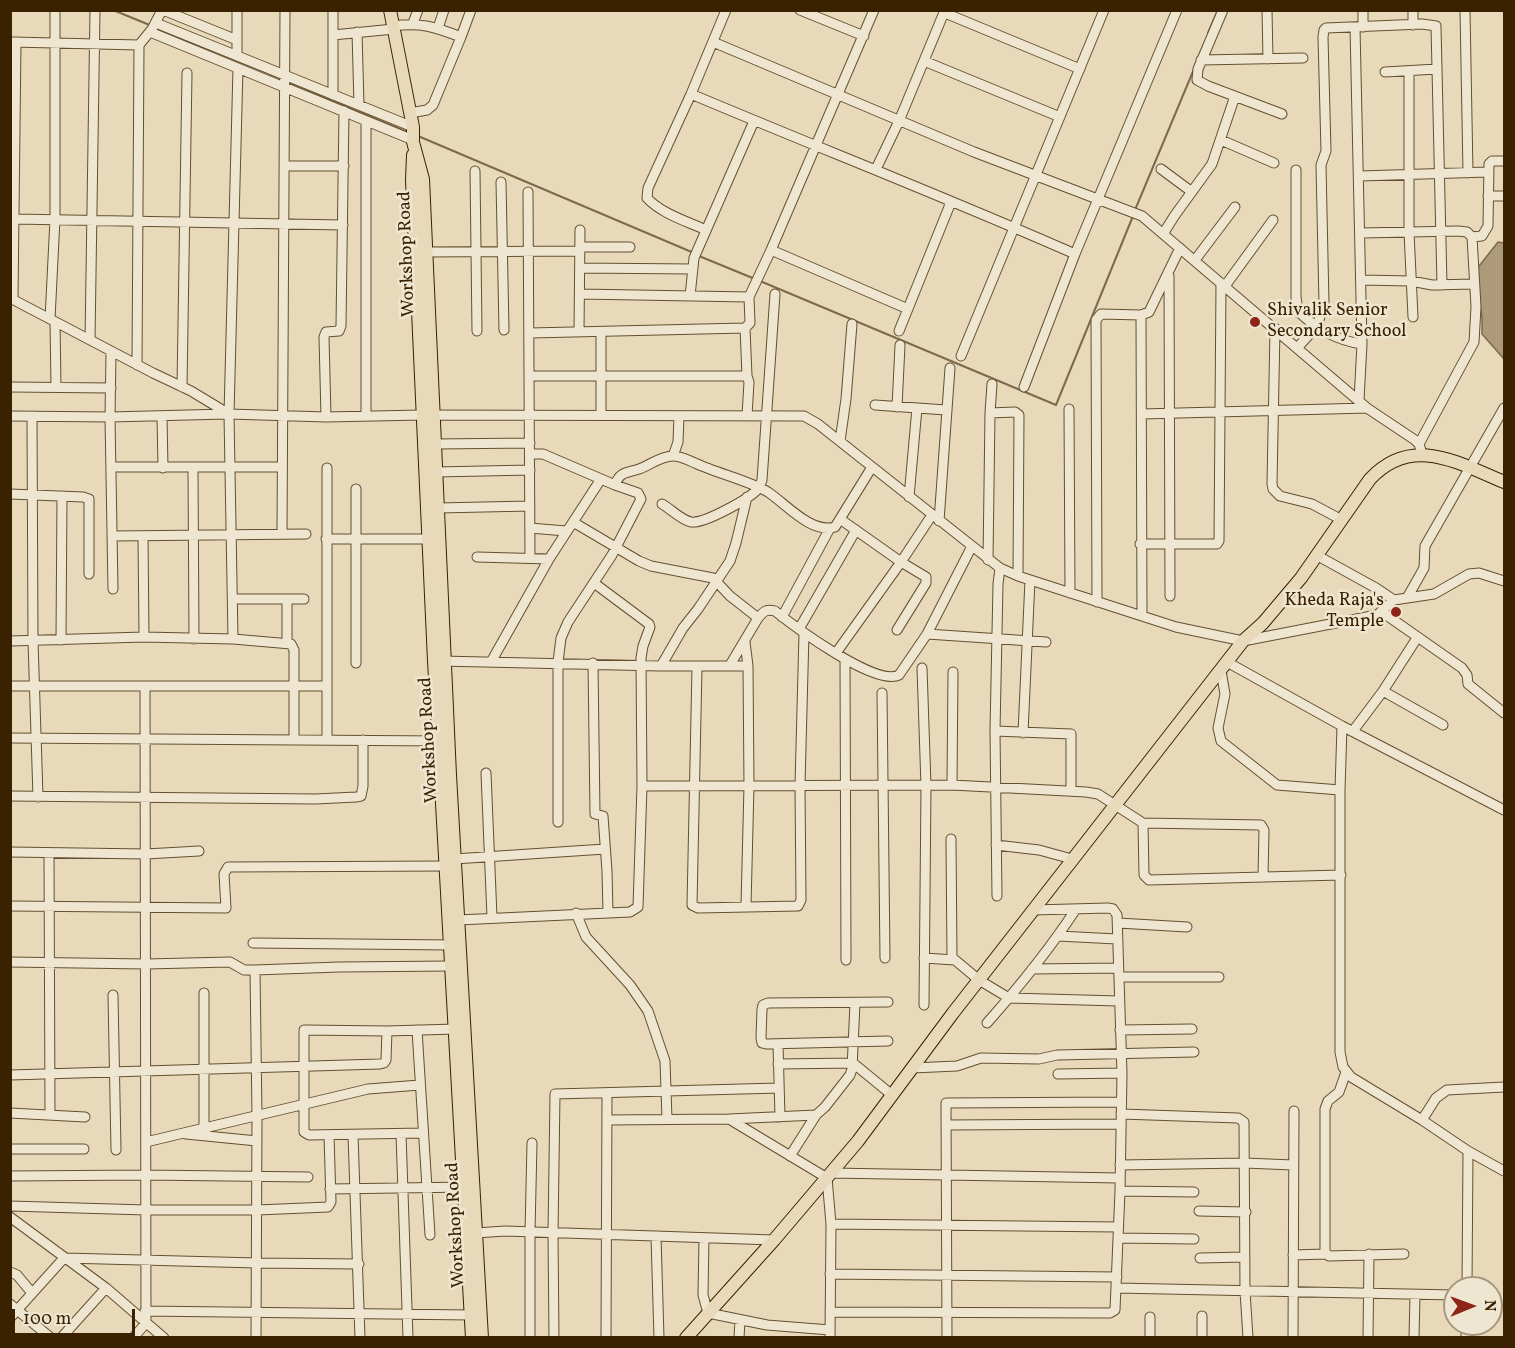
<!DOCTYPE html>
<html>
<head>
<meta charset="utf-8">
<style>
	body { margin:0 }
	#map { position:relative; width:1515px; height:1348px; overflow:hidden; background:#e7d9ba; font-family:Vollkorn,serif }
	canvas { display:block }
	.frame { position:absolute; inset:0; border:12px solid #3a2100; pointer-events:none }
	.north { position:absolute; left:1443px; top:1276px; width:60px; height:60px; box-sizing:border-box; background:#efe6d2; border:2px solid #a7977e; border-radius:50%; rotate:89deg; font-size:16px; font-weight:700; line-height:24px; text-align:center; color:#3a2100 }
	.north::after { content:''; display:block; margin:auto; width:21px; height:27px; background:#8f2418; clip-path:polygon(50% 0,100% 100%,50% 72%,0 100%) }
	.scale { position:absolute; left:12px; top:1309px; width:123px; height:27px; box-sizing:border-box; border:3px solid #3a2100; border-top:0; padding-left:8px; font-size:18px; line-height:21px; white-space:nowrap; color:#3a2100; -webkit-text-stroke:4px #efe6d2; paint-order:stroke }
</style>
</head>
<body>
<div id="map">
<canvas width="1515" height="1348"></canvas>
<div class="frame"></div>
<div class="north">N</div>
<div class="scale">100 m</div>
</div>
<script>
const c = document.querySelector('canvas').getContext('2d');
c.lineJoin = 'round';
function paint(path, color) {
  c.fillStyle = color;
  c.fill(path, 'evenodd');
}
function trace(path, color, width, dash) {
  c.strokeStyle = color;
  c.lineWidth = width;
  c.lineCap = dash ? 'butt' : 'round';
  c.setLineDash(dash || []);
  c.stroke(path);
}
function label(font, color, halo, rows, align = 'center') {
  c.font = font + ' Vollkorn,serif';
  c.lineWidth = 5;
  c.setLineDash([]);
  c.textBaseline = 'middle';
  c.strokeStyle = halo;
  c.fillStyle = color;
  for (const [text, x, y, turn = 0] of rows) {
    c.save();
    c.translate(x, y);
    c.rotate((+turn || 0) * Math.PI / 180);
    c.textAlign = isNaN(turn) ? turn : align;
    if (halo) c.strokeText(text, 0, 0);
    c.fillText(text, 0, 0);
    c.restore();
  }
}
const water = new Path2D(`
	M1498,242L1504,243V359L1482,334V318L1476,270Z`);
paint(water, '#ac9a7b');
trace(water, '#7e6a4a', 1.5);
trace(new Path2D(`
	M113,10L152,26
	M157,28L282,79
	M1208,33L1218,10
	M288,82L410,133
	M418,136L694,253
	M1135,210L1194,69
	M699,256L755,279
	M760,281L1056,405L1133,216`), '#7e6a4a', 2);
const minor = new Path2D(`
	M163,10L237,40
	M237,10V56
	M800,10L864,36
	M1223,10L1198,69L1197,80L1208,86L1282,114
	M1267,10L1268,59
	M1465,10L1468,173
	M945,13L1080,69
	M156,23L413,127
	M413,23L418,10
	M1413,25V10
	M393,26C421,22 435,27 461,37L433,105L427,110L410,113
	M1355,27L1362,344L1359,400
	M1363,27V10
	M438,28L444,10
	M150,32L413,140
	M357,32L359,105
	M333,35L394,29
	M461,37L471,10
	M12,42L139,45L152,29L162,10
	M713,42L974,152L1142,216L1367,408L1415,440L1419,444L1422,454
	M1201,60L1303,58
	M924,61L1060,117
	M1409,71V232L1413,317
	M1385,72L1437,69
	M691,94C819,148 948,198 1075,254
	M333,95V10
	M1221,140L1274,163
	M285,166H344
	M876,169L899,121L945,10
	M1161,169L1192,192
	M1296,170V297L1298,311C1315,328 1338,341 1362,344
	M475,171L477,331
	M1360,176L1487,172
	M501,182L504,330
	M528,192L530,558
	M1488,196H1504
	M14,219L343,225
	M706,230C686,221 662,214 647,198L648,188L691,94L726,10
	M1361,233L1458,231L1467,232L1472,237L1476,307L1474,342L1419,444
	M1163,234L1175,215L1212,164L1235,96
	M1472,237L1482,236L1488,226L1489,164L1492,161H1504
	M580,247H630
	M771,250L908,309
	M426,252L580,251
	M1195,260L1235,207
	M580,268L693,269
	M1169,276L1170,596
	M1361,280L1411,281L1432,285L1474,284
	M1225,286L1273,220
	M580,294L749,297L771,250L874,10
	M690,296L694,258L754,121
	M10,298L153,373L191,391L229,414L326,417L422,415L804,416L818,424L1000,568L1018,576L1176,627L1243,641L1377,615L1394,600L1434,594L1469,574L1479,573L1504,581
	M13,299L16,42
	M1141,315L1142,616
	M50,319L55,219V10
	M55,322L56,387
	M1275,328L1272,484L1273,489L1280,496L1312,504L1342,520
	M899,331L951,202
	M579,332L580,230
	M601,332V415
	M530,333L745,328
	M90,340L95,10
	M1298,347L1317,326L1324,304L1321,165L1326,151L1323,37L1324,30L1326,28L1422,24L1436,26L1442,285
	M111,352L110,417L113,589
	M961,356L1104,10
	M137,365L139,45
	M530,376H747L749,382L747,416
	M747,376L745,328L750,323L749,297
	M10,387L111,388
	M182,387L187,73
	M1024,387L1075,254L1177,10
	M875,405L946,410
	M897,407L900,345
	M1069,409L1070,593
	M990,413L1015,412L1019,415L1018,576
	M1142,414L1367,408
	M10,416L110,417L227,414
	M32,416L33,641L38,797
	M162,416L163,468
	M366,416V121
	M326,417L324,337L326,332L339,331L341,326L344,111
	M840,441L846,399L852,324
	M435,444L530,443
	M530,454H543L615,485L638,493L641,499L612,555L568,622L561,638L558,662V822
	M673,456L678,442L679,417
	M111,467H282
	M193,468L194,639
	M436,472L530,470
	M615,485C620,471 627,473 639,469C650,465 661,456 673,456C681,456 688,460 695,463C716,473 750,481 768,492C786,504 811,534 835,527L872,467
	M356,489V663
	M10,494L83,497L89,499V574
	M909,497L917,408
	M662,504C671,509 681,520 691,522C704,524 749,499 758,489C760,486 761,483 762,480L775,294
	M438,508L530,506
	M840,519L901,562L926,577V583L897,630
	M939,521L950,368
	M573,522L639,561L651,566L713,578L730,596L758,618
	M530,528L566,531
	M282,534L285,10
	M113,536L306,534
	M143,536L144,637
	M326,539H429
	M1140,544H1217L1219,541L1221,283
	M1318,556L1376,588L1394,600
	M477,557L549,559
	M988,560L990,413L992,384
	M1407,598L1424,568L1425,546L1504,408
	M233,599H304
	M1097,602L1096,320L1101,314L1141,315L1149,312L1180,248
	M1382,612L1462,668L1467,675L1468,684L1504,713
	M782,617L830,528
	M799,629L856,530
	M927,634L1046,642
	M233,639L229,414L238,68
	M61,640L62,496
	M10,641L144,637L233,639L291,644L294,650V740
	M745,642L748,666L749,786L746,906
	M287,643V599
	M836,653L901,562L932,515
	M845,659L846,960
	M440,661L661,666H748
	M491,662L549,559L601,479
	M1227,662L1342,726L1504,810
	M593,663L595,814L603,816L607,871L608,913
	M730,665L758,618C764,611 766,609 775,611C795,627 876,687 899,675L927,634L972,546
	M661,666L683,628L698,609L730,561L736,543L747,497
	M697,667L692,905L698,908L798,906L801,900L800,785L804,633
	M922,668L926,786L924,1005
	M1221,671L1225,694L1218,728L1221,741L1277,785L1340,790
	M10,686H326
	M1383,691L1443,725
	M882,693L885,958
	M1342,726L1340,790V1052L1343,1067L1351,1077L1422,1120L1468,1151L1504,1171
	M995,731L1071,734V791
	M1353,731L1383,691L1417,638
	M1023,733L1030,580
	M10,738L443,741
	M327,740V468
	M486,773L492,917
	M952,785L953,672
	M642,786L952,785L1086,792L1098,794L1143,823L1144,875L1149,880L1341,875
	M10,796L316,799L356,797L361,796L363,786V740
	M1143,823L1261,825L1264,830L1263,877
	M951,839L952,959
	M996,845L1039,850L1072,859
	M10,852L146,854L199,851
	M49,853L50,1114
	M454,859L605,849
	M997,896L995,731L998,584L1000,568
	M10,906L226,908L224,874L228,867L446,866
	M576,913L586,937L630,985L648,1011L665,1061L667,1119
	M458,920L630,912L638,907L642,786L641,658L643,646L650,627L649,624L594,583
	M1118,923L1187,927
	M1058,936L1117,939
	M253,943L451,945
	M924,958L955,960L979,980L1009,998L1119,1001
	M10,962L146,964L230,962L244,970H255L339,967L452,966
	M1032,969L1118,968
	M255,970L257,1116L256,1338
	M1119,977H1219
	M113,995L116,1150
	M987,1023C1019,987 1049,950 1076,909
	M417,1030L430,1235
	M1120,1030L1192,1029
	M387,1031L304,1030V1132L309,1135L423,1133
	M888,1041L766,1044L762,1043L761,1038L762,1009L763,1005L768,1003L888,1002
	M778,1044L780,1117
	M778,1064L853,1063L892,1095
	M912,1068L957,1066L981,1058L1039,1059L1057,1055L1194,1052
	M1346,1072L1339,1092L1328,1101L1325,1109V1252L1329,1256L1404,1254
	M1058,1074L1122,1073
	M10,1075L380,1064L384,1063L386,1060L387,1031L456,1029
	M10,1113L85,1117
	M1121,1114L1238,1118L1244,1122L1245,1291L1248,1338
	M729,1119L827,1178L831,1224L830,1338
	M607,1120L729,1119L816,1115L825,1107L850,1075L852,1069L855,1003
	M1422,1120L1436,1098L1447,1090L1504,1087
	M946,1125L1120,1124
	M204,1127V993
	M186,1134L257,1141
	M401,1134L408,1338
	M353,1135L360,1338
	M146,1142L368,1089L420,1085
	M10,1149H84
	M790,1156L816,1115
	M1120,1165L1245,1163L1293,1165
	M831,1173L1120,1178
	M10,1176L146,1175L308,1177
	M330,1189L468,1187
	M1120,1191L1194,1192
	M10,1206L146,1210H257L328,1207L331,1202L329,1135
	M1199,1211L1246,1212
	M10,1217L106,1288L164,1338
	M831,1224L1118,1227
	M476,1233L505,1231L774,1240
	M656,1236L659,1338
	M704,1238L703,1295L708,1313L767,1325L830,1330
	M1118,1238L1194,1239
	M1293,1255L1326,1254
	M1200,1258L1245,1257
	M10,1272L17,1275L32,1293
	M830,1274L1117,1277
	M1116,1288L1455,1295
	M1467,1288L1468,1151
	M10,1304L51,1338
	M145,1311L471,1315
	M830,1312L1110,1313L1115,1310L1120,1191L1122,1073L1117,915L1113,909L1108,908L1033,910
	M10,1318L64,1258L257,1263L359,1264
	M61,1338L106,1288
	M133,1338L146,1323L145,686
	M530,1338V1232L532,1143
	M554,1338L553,1234L555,1094L779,1088
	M606,1338L607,1094
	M739,1338L740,1320
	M947,1338L946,1103L1120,1102
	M1150,1338V1317
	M1202,1338V1316
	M1293,1338L1294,1111
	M1368,1338L1369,1254
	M1414,1338L1415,1295
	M1466,1338V1324`);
const major = new Path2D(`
	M390,10L413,127V139
	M413,142L423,179L450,775L482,1338
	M413,155L412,180L434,661L472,1338
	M686,1338L774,1240L858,1141L953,1013L1243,641L1263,623L1301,578L1370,479C1412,434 1458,463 1504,482`);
trace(minor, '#654f2e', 11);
trace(major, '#3a2100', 14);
trace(minor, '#efe6d2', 9);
trace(major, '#e7d9ba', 12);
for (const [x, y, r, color] of [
	[1255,322,6,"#8f2418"],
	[1396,612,6,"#8f2418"]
]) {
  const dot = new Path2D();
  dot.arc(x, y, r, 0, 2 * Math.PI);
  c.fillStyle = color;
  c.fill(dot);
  trace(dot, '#efe6d2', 2);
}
label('18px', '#3a2100', '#efe6d2', [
	["Workshop Road",408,254,-92],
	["Workshop Road",430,740,-93],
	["Workshop Road",457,1225,-93]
]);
label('18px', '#3a2100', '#efe6d2', [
	["Shivalik Senior",1267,312],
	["Secondary School",1267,333],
	["Kheda Raja's",1384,602,"right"],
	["Temple",1384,623,"right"]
], 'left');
</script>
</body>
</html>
